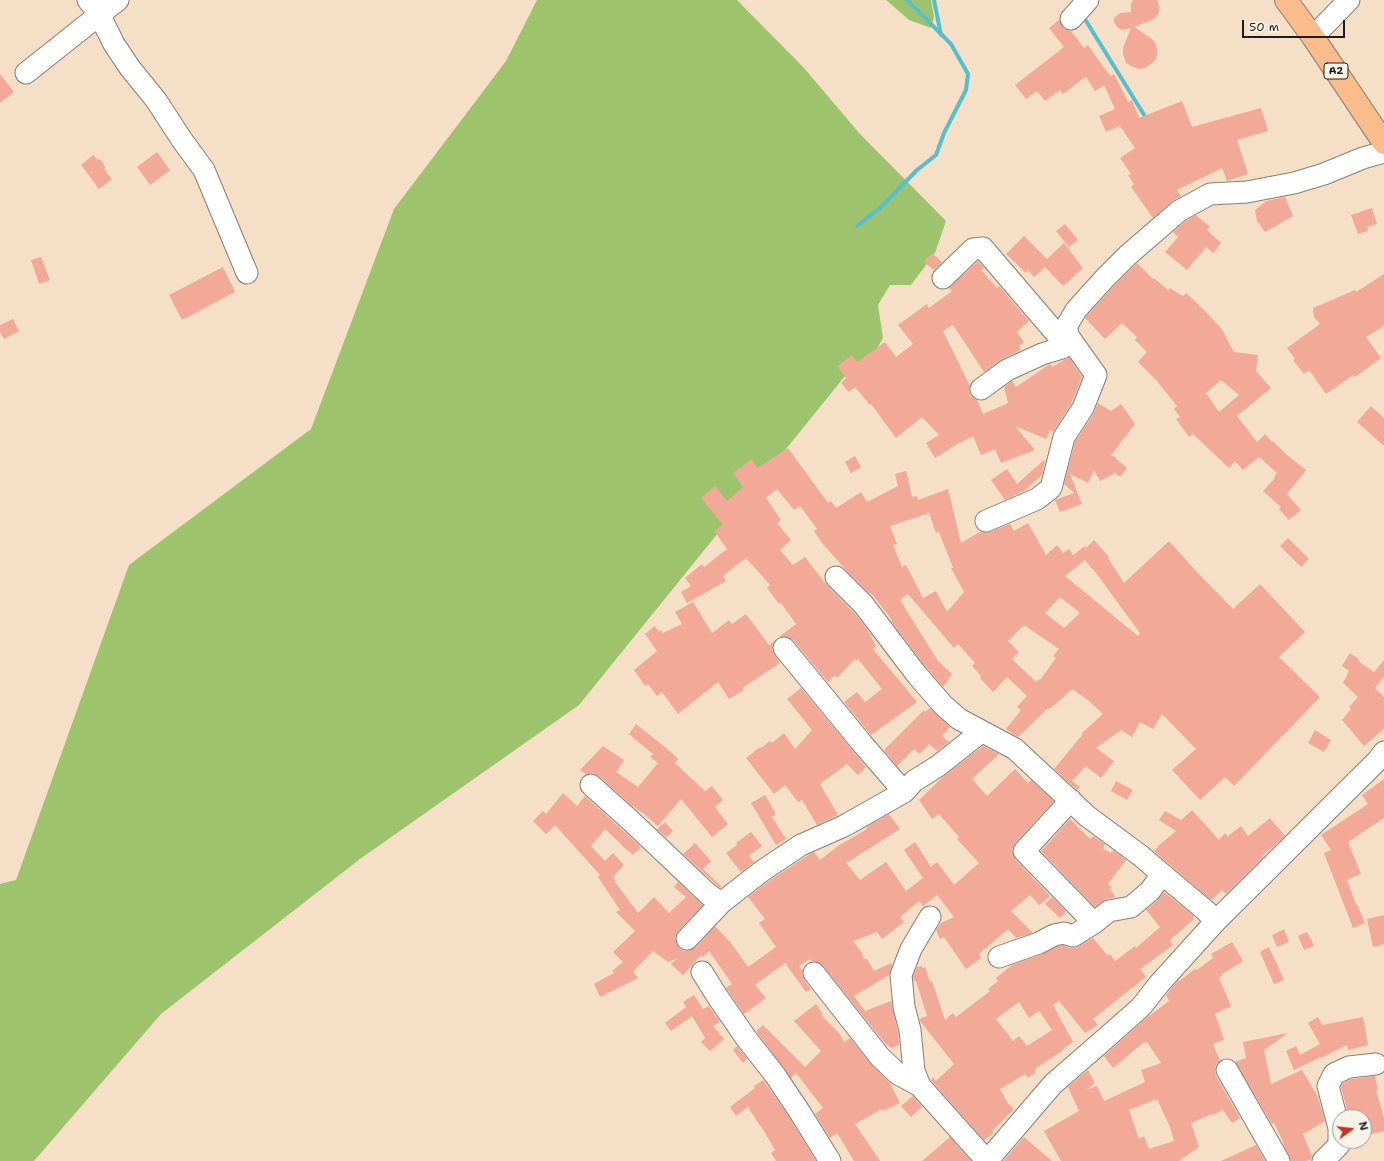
<!DOCTYPE html>
<html>
<head>
<meta charset="utf-8">
<style>
	body { margin:0 }
	#map { position:relative; width:1384px; height:1161px; overflow:hidden; background:#f5e0c7; font-family:"Shantell Sans",sans-serif }
	canvas { display:block }
	.north { position:absolute; left:1332px; top:1109px; width:40px; height:40px; box-sizing:border-box; background:#f7f3e8; border:1px solid #9f9d96; border-radius:50%; rotate:75deg; font-size:11px; font-weight:700; line-height:16px; text-align:center; color:#1c1c1c }
	.north::after { content:''; display:block; margin:auto; width:14px; height:18px; background:#c8321e; clip-path:polygon(50% 0,100% 100%,50% 72%,0 100%) }
	.scale { position:absolute; left:1242px; top:20px; width:103px; height:18px; box-sizing:border-box; border:2px solid #1c1c1c; border-top:0; padding-left:5px; font-size:12px; line-height:14px; white-space:nowrap; color:#1c1c1c; -webkit-text-stroke:3px #f7f3e8; paint-order:stroke }
</style>
</head>
<body>
<div id="map">
<canvas width="1384" height="1161"></canvas>
<div class="north">N</div>
<div class="scale">50 m</div>
</div>
<script>
const c = document.querySelector('canvas').getContext('2d');
c.lineJoin = 'round';
function paint(path, color) {
  c.fillStyle = color;
  c.fill(path, 'evenodd');
}
function trace(path, color, width, dash) {
  c.strokeStyle = color;
  c.lineWidth = width;
  c.lineCap = dash ? 'butt' : 'round';
  c.setLineDash(dash || []);
  c.stroke(path);
}
function label(font, color, halo, rows, align = 'center') {
  c.font = font + ' "Shantell Sans",sans-serif';
  c.lineWidth = 3;
  c.setLineDash([]);
  c.textBaseline = 'middle';
  c.strokeStyle = halo;
  c.fillStyle = color;
  for (const [text, x, y, turn = 0] of rows) {
    c.save();
    c.translate(x, y);
    c.rotate((+turn || 0) * Math.PI / 180);
    c.textAlign = isNaN(turn) ? turn : align;
    if (halo) c.strokeText(text, 0, 0);
    c.fillText(text, 0, 0);
    c.restore();
  }
}
paint(new Path2D(`
	M537,0H737L804,68L860,134L946,221L935,253L911,285H890L878,305L883,338L873,356L845,376L579,705L360,859L161,1014L34,1161H0V884L16,880L129,565L311,429L394,209L506,61Z
	M886,0H931L934,17L931,28L909,20Z`), '#9ec36d');
trace(new Path2D(`
	M934,0L941,35
	M1083,16L1146,118
	M857,226L880,208L917,170L936,155L944,133L966,90L968,74L951,44L907,0`), '#54c0ce', 4);
paint(new Path2D(`
	M1133,0H1157L1159,6V11L1157,16L1152,20L1134,27L1152,39L1155,43L1157,49V55L1155,61L1145,68L1139,69L1133,67L1126,63L1123,54V48L1131,28L1123,30L1118,28L1114,22V18L1120,13L1131,12V4Z
	M1059,20L1063,28L1071,31L1084,48L1088,45L1110,76L1114,74L1128,102L1132,100L1139,118L1182,101L1192,127L1261,108L1268,131L1237,140L1248,174L1227,181L1222,168L1177,190L1181,196L1171,202L1153,218L1131,187L1134,184L1128,175L1131,174L1120,158L1135,148L1120,126L1106,132L1099,116L1115,109L1104,85L1095,91L1086,77H1085L1063,94L1060,90L1045,101L1037,91L1026,99L1015,85L1064,47L1049,28Z
	M0,74L14,92L0,103Z
	M157,152L170,170L150,185L137,167Z
	M93,155L98,160L100,159L106,168L104,169L112,179L99,189L81,165Z
	M1285,197L1293,216L1265,232L1257,221L1255,210L1266,201Z
	M1372,208L1377,224L1367,227L1368,231L1358,234L1351,215Z
	M1196,215L1210,227L1207,230L1221,243L1213,253L1206,247L1187,270L1165,252L1178,237L1173,232L1186,221Z
	M1065,224L1078,240L1069,247L1056,231Z
	M1024,236L1047,259L1064,243L1083,268L1063,286L1045,267L1034,277L1028,270L1026,273L1006,254Z
	M932,253L942,262L934,270L924,262Z
	M41,257L50,280L39,284L31,260Z
	M978,261L984,268L981,270L997,288L999,286L1029,321L1017,332L1024,342L1019,346L1021,350L1002,359L984,372L953,325L943,331L970,386L969,391L971,396L977,400L983,414L1008,403L1004,387L1012,381L1016,387L1050,364L1052,367L1069,357L1082,377L1072,402L1053,432L1050,430L1046,439L1015,426L1035,450L1001,463L995,449L981,455L973,436L960,443V442L935,458L926,443L939,435L922,417L896,438L871,404L870,405L855,387L849,392L841,383L846,378L837,366L852,355L857,362L885,342L896,357L913,344L898,325L927,304L929,308L952,291L949,288Z
	M1137,263L1153,279L1154,278L1168,290L1170,288L1183,296L1186,293L1201,307L1221,328L1234,352L1258,355L1256,371L1271,388L1237,416L1257,442L1265,434L1272,442L1273,441L1286,454L1306,470L1287,494L1301,510L1289,520L1279,509L1281,507L1263,491L1275,478L1274,477L1277,473L1259,457L1243,470L1235,461L1229,468L1193,434L1189,437L1176,419L1180,417L1174,409L1177,406L1156,380L1138,362L1147,352L1135,340L1137,337L1122,323L1105,339L1085,318L1114,286ZM1221,380L1239,395L1219,412L1206,393Z
	M223,267L235,292L182,320L169,295Z
	M1384,274V326L1366,337L1381,358L1355,377L1353,375L1326,394L1309,370L1304,374L1293,360L1295,359L1287,348L1320,324L1314,317L1313,308L1355,290L1356,292Z
	M13,319L19,331L4,339L0,332V325Z
	M1098,403L1111,411L1121,404L1135,424L1111,455L1117,458L1116,459L1127,468L1120,477L1115,473L1100,481L1094,470L1088,483L1070,474L1082,504L1060,512L1055,500L1074,493L1064,484L1075,442L1093,415Z
	M1371,406L1384,418V446L1357,422Z
	M788,448L828,503L831,501L836,508L861,492L867,502L898,486L895,474L906,471L912,497L917,496L918,500L948,489L961,543L978,533L990,532L1010,524L1014,531L1028,523L1046,555L1057,545L1063,553L1069,549L1073,555L1085,546L1086,548L1094,540L1109,557L1108,558L1124,583L1169,541L1196,571L1233,609L1260,584L1305,632L1279,657L1320,697L1234,786L1225,777L1200,800L1172,770L1196,749L1162,714L1153,729L1140,722L1132,737L1121,730L1096,748L1114,761L1101,778L1086,766L1072,781L1080,787L1077,790L1054,769L1083,734L1082,733L1103,714L1089,701L1072,689L1058,702L1049,709L1048,708L1018,737L1010,732L1006,729L1021,710L1017,707L1027,696L1007,677L993,692L980,678L981,676L972,666L975,663L958,644L954,648L908,594L900,600L938,661L952,674L943,687L926,667L891,621L892,620L871,593L870,594L847,571L822,543L814,531L817,529L800,506L794,510L777,489L766,498L781,520L777,523L791,540L780,550L793,565L805,557L825,583L858,617L867,629L876,646L873,649L917,702L871,735L844,702L857,692L865,702L882,689L858,659L856,661L855,659L837,678L835,675L828,682L793,640L788,637H779L796,624L781,603L779,604L767,588L770,585L746,558L723,576L726,581L687,603L681,592L691,586L685,578L702,564L704,567L727,549L714,531L723,525L701,498L715,486L727,501L743,487L733,473L752,459L757,468ZM929,513L936,533L939,532L953,568H951L964,592L947,612L936,591L923,598L906,565L902,567L893,545L897,544L890,526ZM1085,560L1092,569H1093L1140,633L1138,636L1065,576ZM1060,597L1080,613L1064,628L1045,613ZM1024,625L1059,649L1053,656L1056,658L1040,680L1039,679L1036,682L1012,659L1019,652L1008,641Z
	M855,456L861,467L851,473L845,462Z
	M1044,460L1045,462L1042,475L1024,491L1005,500L991,480L1007,469L1017,484Z
	M1288,538L1309,559L1301,567L1280,546Z
	M693,602L712,633L729,620L732,624L746,614L769,645L775,641L773,644L772,650L780,663L742,688L744,690L729,699L718,682L678,714L662,692L657,696L648,684L645,686L634,670L657,651L645,634L655,626L659,632L661,630L663,633L682,624L675,612Z
	M1350,653L1359,659L1358,661L1374,672L1384,660V677L1375,688L1384,697V729L1364,746L1342,720L1351,709L1349,707L1358,697L1343,683L1349,671L1342,666Z
	M801,688L866,767L858,775L847,764L820,784L838,815L817,825L802,800L798,802L785,785L774,794L746,758L760,747L761,748L770,741L772,743L784,733L795,749L812,730L787,699Z
	M930,708L950,727L942,736L949,742L937,751L929,744L920,754L914,749L897,766L884,750L924,710L925,712Z
	M636,724L671,752L678,759L675,763L705,791L712,786L723,800L715,807L728,824L712,837L681,799L658,826L644,814L631,805L599,776L593,773L586,774L580,770L603,746L624,760L616,772L638,787L658,763L650,757L653,754L629,734Z
	M1315,730L1331,740L1324,752L1308,743Z
	M983,746L999,754L972,779L987,796L1015,769L1028,783L1031,780L1054,801L1015,843L1012,849L1013,854L1015,859L1050,896L1039,905L1030,895L1011,911L1033,933L1016,938L1008,929L979,954L981,958L966,969L944,937L940,939L936,930L941,923L954,917L937,895L923,906L919,901L900,917L904,922L882,939L877,932L853,941L863,954L862,955L864,959H867L874,971L891,963L892,965L889,975L854,996L865,1011L891,1001L898,1032L899,1045L891,1048L886,1043L888,1047L823,966L818,962L812,961L810,959L799,966L803,971L802,975L804,980L811,989L806,992L785,963L755,985L766,998L744,1014L726,988L732,984L709,951L703,957L701,955L683,975L671,964L678,958L668,962L653,951L633,972L638,978L600,997L594,984L614,973L612,971L623,962L613,952L635,931L616,912L620,910L598,877L600,875L555,825L546,834L533,821L543,811L546,814L563,793L577,806L585,796L641,847L633,855L621,845V844L605,829L591,846L605,861L613,853L624,865L613,877L616,881L615,882L638,913L654,897L669,913L686,897L674,887L678,882L703,905L678,931L675,937L676,943L679,947L684,951L691,950L696,947L715,926L731,943L748,967L776,947L759,923L765,919L748,897L769,881L807,856L814,852L820,860L838,846L867,829L866,827L889,814L900,829L846,863L860,880L886,862L906,891L923,878L904,850L915,842L931,867L937,862L954,885L979,863L957,839L959,837L939,814L932,819L919,800L944,776Z
	M1384,779V818L1348,842L1361,874L1347,880L1356,905L1357,904L1365,923L1353,928L1324,853L1331,850L1321,835L1368,804L1362,795Z
	M1116,781L1133,790L1127,800L1111,791Z
	M765,795L776,814L772,817L786,839L776,845L751,803Z
	M1192,810L1219,840L1225,833L1228,836L1241,826L1248,836L1270,818L1285,836L1262,856L1263,857L1226,894L1222,890L1211,900L1154,851L1158,847H1157L1176,831L1159,820L1165,811L1181,820Z
	M1070,819L1090,839L1093,836L1105,844L1103,849L1111,853L1113,850L1126,860L1108,884L1112,888L1110,890L1116,897L1106,899L1095,907L1041,851Z
	M665,822L673,831L666,837L657,829Z
	M751,832L762,846L749,856L754,862L741,872L726,853L737,845L736,843Z
	M695,843L711,861L703,869L721,886L720,888L683,854Z
	M1164,892L1194,916L1193,917L1194,919L1170,940L1173,945L1140,969L1146,977L1093,1019L1098,1025L1085,1033L1059,1001L1053,1005L1073,1042L1062,1050V1051L1035,1069L1036,1072L1028,1078L1025,1074L1000,1089L1007,1102L1014,1109L992,1131L994,1133L984,1140L931,1080L933,1077L936,1081L954,1064L920,1021L919,1019L927,1016L916,981H914L913,977L917,967L922,966V968L925,967L930,982L932,981L945,1020L953,1013L956,1017L990,991L988,989L998,981L996,978L1012,965L1043,954L1058,946L1063,945L1069,948H1075L1093,938L1108,956L1110,954L1115,961L1135,946L1136,948L1160,927L1146,910L1158,900ZM1019,1002L1029,1018L1039,1011L1052,1030L1027,1046L1019,1036L1013,1041L996,1019Z
	M1052,897L1066,911L1060,918L1045,904Z
	M1384,915V944L1373,947L1367,919Z
	M1284,929L1289,942L1277,947L1272,935Z
	M1307,932L1314,946L1304,950L1298,936Z
	M1232,942L1243,961L1222,974L1223,975L1219,978L1231,1006L1215,1014L1224,1040L1213,1044L1220,1061L1216,1064L1215,1070L1216,1076L1240,1118L1232,1123L1223,1110L1213,1115L1212,1114L1191,1123L1199,1147L1179,1161H1061L1044,1131L1079,1111L1068,1087L1088,1070L1095,1083L1086,1090L1097,1086L1104,1101L1145,1082L1141,1070L1161,1063L1147,1042L1145,1043L1144,1042L1113,1068L1104,1056L1144,1020L1169,1001L1166,995L1175,984L1195,969L1197,970L1213,958L1211,954ZM1157,1099L1170,1127L1174,1141L1149,1149L1144,1136L1139,1139L1129,1110Z
	M1269,947L1284,980L1274,984L1260,952Z
	M694,995L703,1009L709,1006L720,1022L713,1026L724,1039L710,1051L701,1042L705,1038L692,1016L671,1031L665,1023L686,1007L683,1002Z
	M816,1004L823,1014L821,1015L839,1033L844,1042L850,1038L871,1064L890,1083L900,1103L883,1111L882,1109L855,1124L880,1161H854L837,1133L830,1138L815,1114L823,1108L796,1073L791,1078L756,1031L763,1025L805,1067L821,1051L794,1021Z
	M1318,1017L1322,1025L1363,1017L1368,1045L1348,1050L1347,1045L1321,1058V1057L1294,1070L1286,1051L1296,1046L1300,1055L1320,1044L1308,1023Z
	M1288,1033L1264,1050L1271,1084L1302,1070L1318,1097L1325,1121L1303,1134L1312,1156L1311,1159L1306,1161H1291L1289,1155L1283,1144H1284L1274,1123L1272,1124L1235,1062L1246,1058L1243,1042Z
	M737,1046L747,1059L743,1063L733,1050Z
	M1375,1076L1378,1090H1376L1384,1118V1131L1364,1136V1117H1349L1341,1087L1343,1083L1352,1079Z
	M763,1080L791,1120L816,1161H776L771,1153L775,1150L761,1126H760L748,1107L736,1116L730,1107L755,1088L754,1086Z
	M913,1096L922,1107L911,1117L901,1106Z
	M950,1137L971,1161H922Z
	M1024,1137L1052,1161H1003Z
	M1256,1145L1265,1161H1221Z`), '#f2a997');
const minor = new Path2D(`
	M88,0L99,14L114,44L130,68L156,100L182,140L204,170L247,273
	M1071,19L1088,0
	M1313,37L1349,0
	M26,73L118,0
	M943,278L973,249L983,248L1065,344
	M981,389L1007,370L1042,354L1062,348L1069,337L1066,327L1076,310L1105,278L1128,255L1179,211L1210,194L1247,192L1294,183L1324,174L1363,158L1384,152
	M986,521L1037,499L1051,488L1064,437L1083,408L1096,375L1069,337
	M836,577L863,604L917,675L943,705L959,719L1015,749L1087,816L1141,856L1162,874L1205,910L1216,921
	M784,648L860,741L904,792
	M591,785L631,821L708,894L721,903L762,871L801,845L844,826L904,792L914,781L938,766L981,732
	M1071,800L1024,851L1094,923
	M930,917L911,949L901,975L904,1007L910,1030L914,1071L920,1086L987,1161
	M687,939L721,903
	M999,957L1039,943L1054,935L1064,933L1073,936L1094,923L1109,911L1131,907L1150,891L1162,874
	M702,972L717,996L746,1038L775,1075L801,1114L830,1161
	M814,973L880,1057L898,1074L920,1086
	M1227,1070L1279,1161
	M987,1161L1053,1084L1098,1045L1141,1007L1159,984L1216,921L1377,761L1384,752
	M1323,1161L1339,1145V1128L1328,1086L1334,1074L1349,1067L1376,1064`);
const major = new Path2D(`
	M1286,0L1313,37L1384,143`);
trace(minor, '#887e72', 23);
trace(major, '#887e72', 24);
trace(minor, '#fff', 21);
trace(major, '#fabc8b', 22);
for (const [x, y, w] of [
	[1336,71,24]
]) {
  const box = new Path2D();
  box.roundRect(x - w / 2, y - 8, w, 16, 3);
  c.fillStyle = '#f7f3e8';
  c.fill(box);
  trace(box, '#1c1c1c', 1);
}
label('bold 10px', '#1c1c1c', null, [
	["A2",1336,71]
]);
</script>
</body>
</html>
